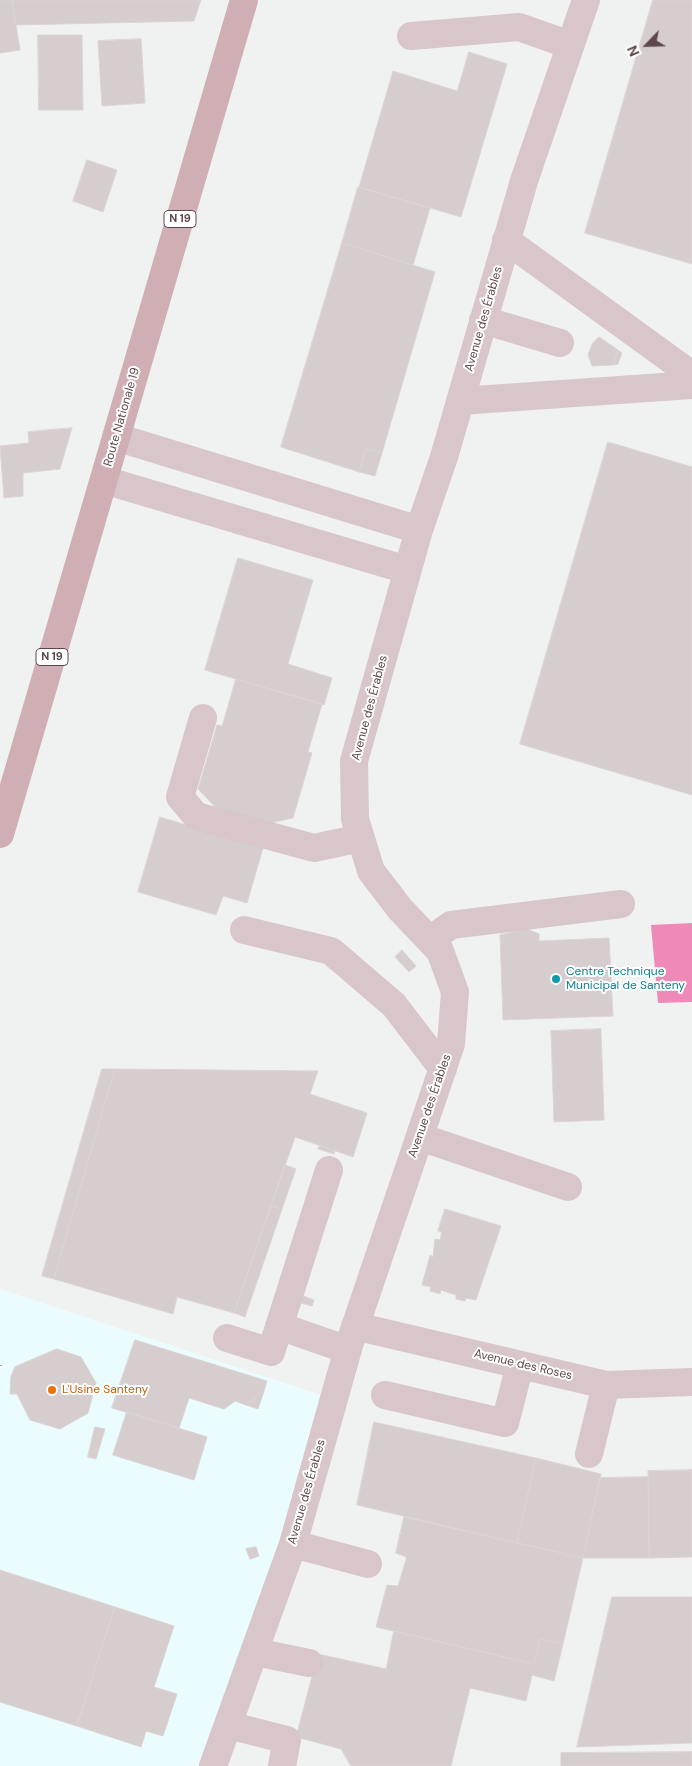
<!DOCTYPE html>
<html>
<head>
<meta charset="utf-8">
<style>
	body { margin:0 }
	#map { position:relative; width:692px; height:1766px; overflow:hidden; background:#f0f2f1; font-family:"DM Sans",sans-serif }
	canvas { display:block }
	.north { position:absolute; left:622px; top:20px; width:50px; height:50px; -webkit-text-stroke:4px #fff; paint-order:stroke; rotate:246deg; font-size:14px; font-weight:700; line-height:20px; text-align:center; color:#5e474b }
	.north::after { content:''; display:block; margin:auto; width:18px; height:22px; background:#5e474b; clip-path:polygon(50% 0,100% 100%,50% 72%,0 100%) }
</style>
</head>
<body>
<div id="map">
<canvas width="692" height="1766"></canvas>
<div class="north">N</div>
</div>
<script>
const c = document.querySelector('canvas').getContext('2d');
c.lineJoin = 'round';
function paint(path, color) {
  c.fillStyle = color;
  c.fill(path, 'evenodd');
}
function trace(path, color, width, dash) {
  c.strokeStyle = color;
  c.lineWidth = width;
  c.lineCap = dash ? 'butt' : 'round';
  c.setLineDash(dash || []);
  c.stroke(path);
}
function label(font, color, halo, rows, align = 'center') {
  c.font = font + ' "DM Sans",sans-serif';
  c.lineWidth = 4;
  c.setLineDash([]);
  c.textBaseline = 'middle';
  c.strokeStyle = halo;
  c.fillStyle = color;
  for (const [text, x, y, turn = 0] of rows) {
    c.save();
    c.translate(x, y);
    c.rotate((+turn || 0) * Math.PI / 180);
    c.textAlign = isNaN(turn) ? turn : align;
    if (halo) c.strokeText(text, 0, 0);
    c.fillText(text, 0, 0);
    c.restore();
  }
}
paint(new Path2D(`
	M0,1289L333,1399L213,1766H0Z`), '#eafcfd');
paint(new Path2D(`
	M692,923V1002L658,1003L651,925Z`), '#ef89b7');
const building = new Path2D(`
	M0,0H12L20,50L0,53Z
	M12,0H201L194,21L16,25Z
	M653,0H692V264L585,233Z
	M38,35H82L83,110H39Z
	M141,39L145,103L102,106L98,41Z
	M469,52L507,64L461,217L359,187L393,71L457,91Z
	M87,160L117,170L103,212L73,201Z
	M358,187L430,208L413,265L342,243Z
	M342,243L435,272L382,453L366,449L359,472L281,447Z
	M599,337L618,350L613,365L592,366L588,355L592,344Z
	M618,350L622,353L618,364L613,365Z
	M72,428L60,469L23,473V496L4,498L0,446L29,443L28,432Z
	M608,442L692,467V795L520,744Z
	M366,449L382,453L375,476L359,472Z
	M238,558L313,580L288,664L332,678L324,705L205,670Z
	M236,679L322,704L308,752L312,753L293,818L261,825L221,813L198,789L217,725L222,726Z
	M160,817L263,848L247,903L223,896L216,915L138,892Z
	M527,929L539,934V941L609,938L613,1016L503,1020L500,935Z
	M402,950L416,966L409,972L395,957Z
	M601,1029L604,1120L554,1122L551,1031Z
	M102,1069H115L54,1279L42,1276Z
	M115,1069L318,1071L310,1094L367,1113L353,1157L295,1137L234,1313L177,1297L173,1314L54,1279Z
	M320,1145L335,1151L334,1154L318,1149Z
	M285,1165L296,1169L282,1209L271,1206Z
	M271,1206L282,1209L245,1317L234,1313Z
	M445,1209L501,1226L476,1300L466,1298L465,1301L456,1299V1295L441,1290L440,1294L430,1291L431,1287L422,1285L430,1255L433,1257L435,1239L440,1240L442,1232L438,1231Z
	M303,1296L314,1300L312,1306L301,1303Z
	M135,1340L267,1381L264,1391L246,1405L235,1401L224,1409L189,1398L179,1428L112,1408Z
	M57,1349L81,1357L96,1383L88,1413L60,1429L30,1420L17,1394H10L11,1376L15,1367Z
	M264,1391L258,1409L246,1405Z
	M127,1412L207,1437L194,1480L113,1455Z
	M374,1422L536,1458L517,1543L357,1505Z
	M95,1427L105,1429L96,1459L88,1457Z
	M536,1458L601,1474L583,1558L517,1543Z
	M692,1470V1557L649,1558L648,1471Z
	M648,1477L649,1558H583L600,1478Z
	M404,1517L583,1558L563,1644L540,1639L534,1664L376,1627L387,1585L398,1586L406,1560V1557L396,1553Z
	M256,1547L259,1556L250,1559L246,1549Z
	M0,1570L115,1607L77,1726L0,1702Z
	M612,1597H692V1743L577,1747Z
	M115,1607L174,1626L154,1687L177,1694L163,1736L146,1731L141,1747L77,1726Z
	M394,1631L534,1664L540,1639L563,1644L554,1681L532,1675L526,1701L470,1688L451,1766H351L341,1749L296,1737L318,1654L386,1669Z
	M692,1752V1766H561V1753Z`);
paint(building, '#d5cdce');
trace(building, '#dcd4d4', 1);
trace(new Path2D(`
	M0,1366V1365`), '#c274d0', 3, [4, 2.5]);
trace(new Path2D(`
	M411,36L519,27L570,45
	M506,240L692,375
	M483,320L560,343
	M460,401L692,385
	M116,437L419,530
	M104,480L407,570
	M203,718L180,797L196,816L314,848L361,838
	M244,930L331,951L394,1005L443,1069
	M430,940L451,925L621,904
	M420,1137L568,1187
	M279,1326L348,1350
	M355,1326L606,1385L692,1382
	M227,1338L271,1352L329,1170
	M385,1395L505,1423L520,1365
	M589,1454L606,1385
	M293,1544L368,1564
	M255,1652L309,1663
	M228,1725L287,1740L282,1766
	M213,1766L293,1544L350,1342L451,1044L455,992L440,951L400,909L371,871L355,819L354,761L419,530L444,457L524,181L586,0`), '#d8c6ca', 28);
trace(new Path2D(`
	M0,834L244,0`), '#cfafb4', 28);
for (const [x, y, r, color] of [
	[556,979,5,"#0f9aa8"],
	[52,1390,5,"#e8710a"]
]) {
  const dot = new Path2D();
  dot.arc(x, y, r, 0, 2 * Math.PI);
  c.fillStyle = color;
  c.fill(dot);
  trace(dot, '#fff', 2);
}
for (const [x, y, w] of [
	[180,219,32],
	[52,657,32]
]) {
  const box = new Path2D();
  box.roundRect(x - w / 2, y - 8.5, w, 17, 4);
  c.fillStyle = '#fff';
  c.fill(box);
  trace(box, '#5e474b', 1);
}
label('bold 11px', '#5e474b', null, [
	["N 19",180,219],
	["N 19",52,657]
]);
label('12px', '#5e474b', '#fff', [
	["Avenue des Érables",484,319,-74],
	["Route Nationale 19",122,417,-74],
	["Avenue des Érables",370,708,-75],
	["Avenue des Érables",430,1106,-71],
	["Avenue des Roses",523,1365,13],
	["Avenue des Érables",307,1492,-74]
]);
label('12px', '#0d838f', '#fff', [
	["Centre Technique",566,972],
	["Municipal de Santeny",566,986]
], 'left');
label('12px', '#c56008', '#fff', [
	["L'Usine Santeny",62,1390]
], 'left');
</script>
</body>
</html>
